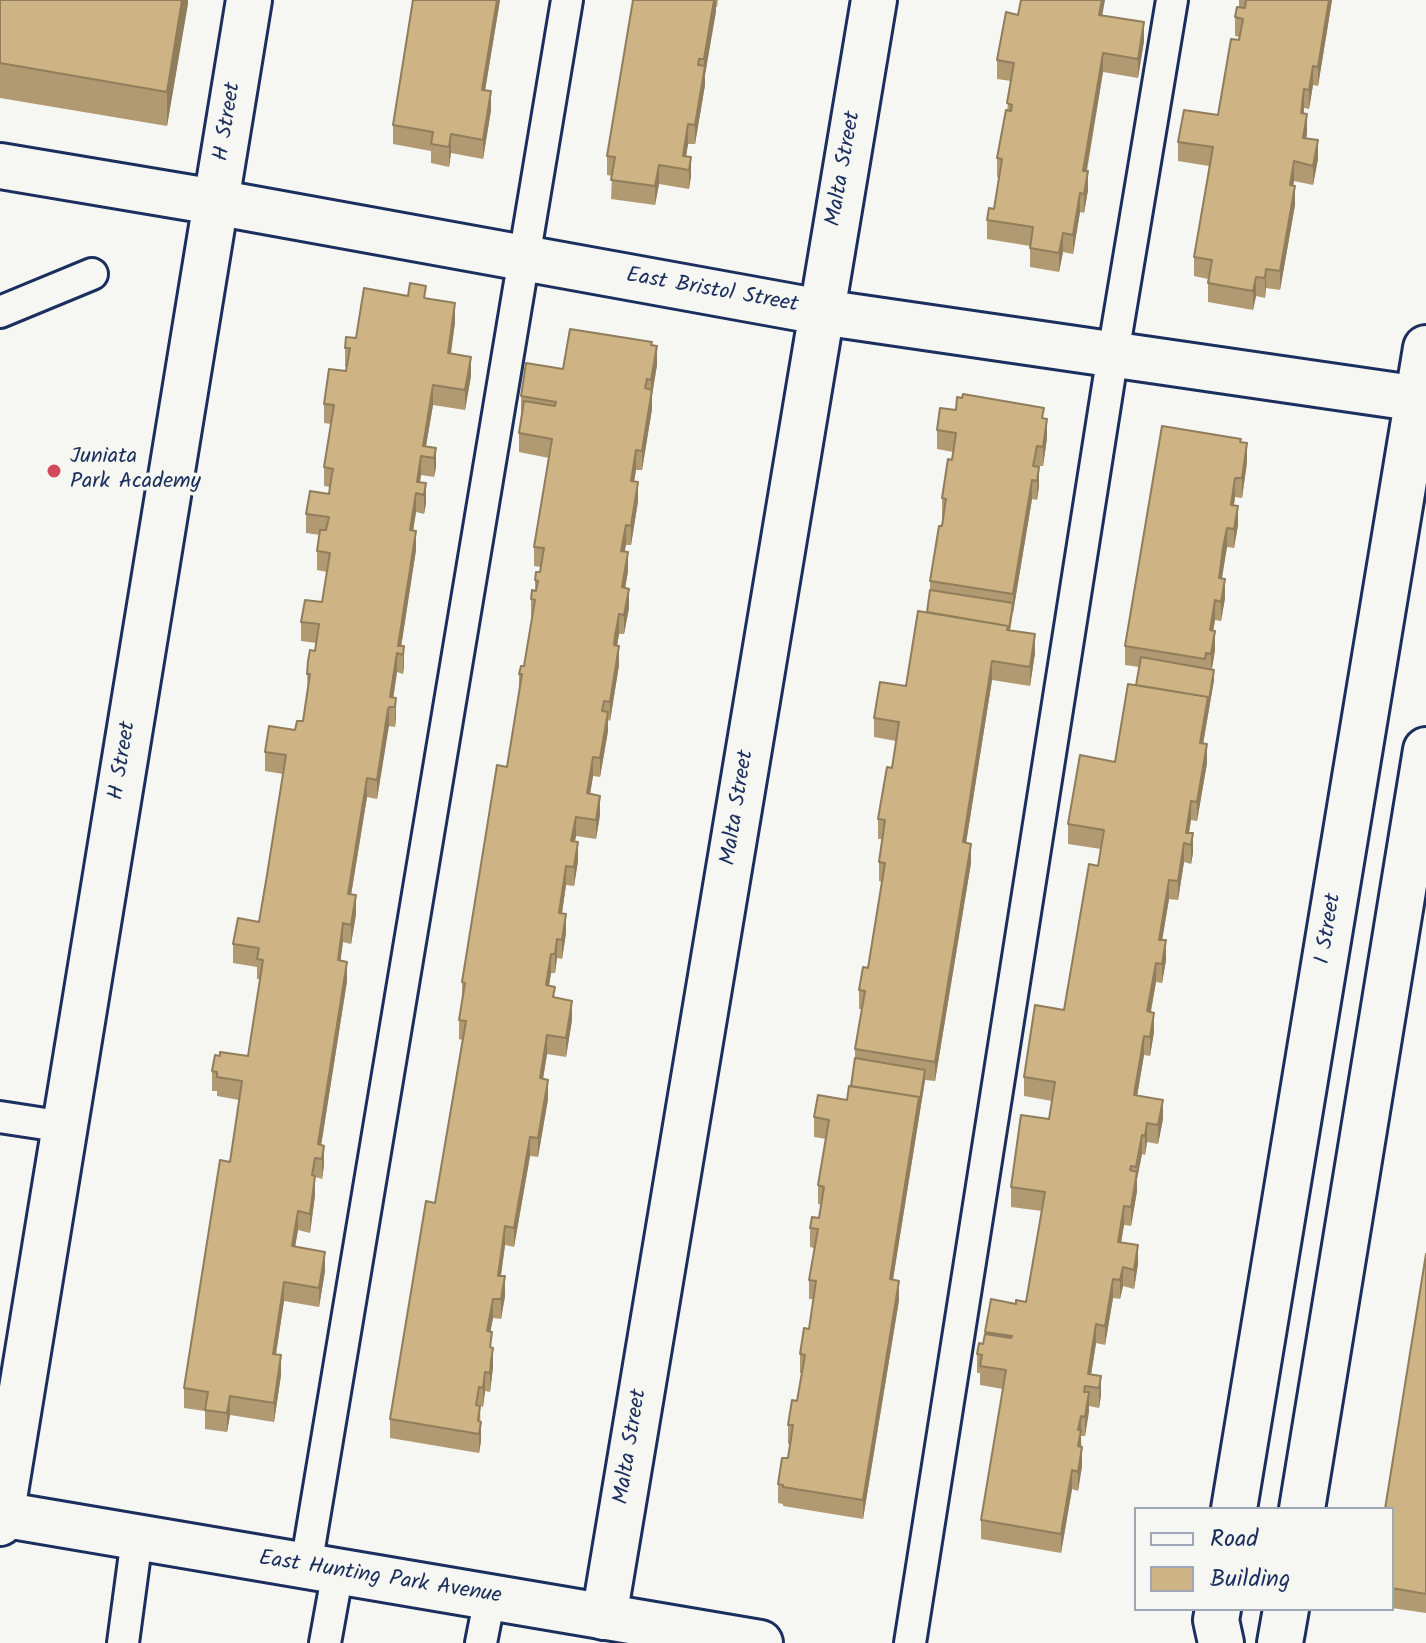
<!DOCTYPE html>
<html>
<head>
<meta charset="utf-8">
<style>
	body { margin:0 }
	#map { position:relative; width:1426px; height:1643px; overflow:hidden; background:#f6f6f2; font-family:Kalam,sans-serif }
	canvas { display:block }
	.legend { position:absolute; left:1134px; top:1507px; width:260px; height:104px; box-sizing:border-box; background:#f6f6f2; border:2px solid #9ea6b7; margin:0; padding:10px 14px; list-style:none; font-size:24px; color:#1b2f5e }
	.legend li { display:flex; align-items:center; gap:16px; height:40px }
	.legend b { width:40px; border:2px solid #9ea6b7 }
</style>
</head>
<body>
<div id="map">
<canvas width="1426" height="1643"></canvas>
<ul class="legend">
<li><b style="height:10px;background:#f6f6f2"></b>Road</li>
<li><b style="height:22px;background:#ceb384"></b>Building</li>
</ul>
</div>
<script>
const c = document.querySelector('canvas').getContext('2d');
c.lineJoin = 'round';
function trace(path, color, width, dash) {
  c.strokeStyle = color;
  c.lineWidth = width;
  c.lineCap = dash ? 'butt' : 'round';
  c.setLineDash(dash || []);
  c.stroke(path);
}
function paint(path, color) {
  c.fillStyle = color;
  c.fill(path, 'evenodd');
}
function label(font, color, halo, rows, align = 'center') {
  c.font = font + ' Kalam,sans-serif';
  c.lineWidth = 7;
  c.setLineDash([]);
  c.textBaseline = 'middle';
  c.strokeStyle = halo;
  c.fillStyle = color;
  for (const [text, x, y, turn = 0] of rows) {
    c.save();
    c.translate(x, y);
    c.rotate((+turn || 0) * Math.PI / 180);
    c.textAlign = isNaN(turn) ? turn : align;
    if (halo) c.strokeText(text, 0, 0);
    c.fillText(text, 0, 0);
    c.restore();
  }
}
const lane = new Path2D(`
	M0,312L92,274
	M0,1117L65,1127
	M306,1566L567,0
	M123,1643L137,1538
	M325,1643L338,1571
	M481,1643L490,1597
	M910,1643L1113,354L1172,0`);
const street = new Path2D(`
	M0,166L215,202L821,312L1426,400
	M1234,1509L1426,348
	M1302,1509L1426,750
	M0,1523L249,0
	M1218,1609L1216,1620L1221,1643
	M604,1617L874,0
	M1280,1643L1286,1609`);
const secondary = new Path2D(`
	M0,1514L760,1643`);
trace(lane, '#1b2f5e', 36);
trace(street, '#1b2f5e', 50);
trace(secondary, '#1b2f5e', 50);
trace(lane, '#f6f6f2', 30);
trace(street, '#f6f6f2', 44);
trace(secondary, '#f6f6f2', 44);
paint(new Path2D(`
	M0,0H188L167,126L0,98Z
	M413,0H500L485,90L491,110L483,159L451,153L449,167L431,163V151L393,144V125Z
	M633,0H718L717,7H716L705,75V85L695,144H688L686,156L691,176L689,189L659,184L655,205L611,199L612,176L607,175V156Z
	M1239,0H1332L1318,86L1313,85L1309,109L1304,108V113L1307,133L1306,138L1318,159L1313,185L1294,181L1293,186L1295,205L1280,290L1266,288L1265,298L1256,296L1253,310L1208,302V279L1194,276V257L1209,166L1178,161V142L1218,115L1239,40L1240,37L1235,36V17L1239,7Z
	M1018,15H1102L1144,41L1138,78L1103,72L1087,171L1088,190L1084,213L1080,212L1073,254L1063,252L1059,272L1030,267V246L987,239V220L994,209L999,178L997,177V158L1007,111L1011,81L997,79V60Z
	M426,298L455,322L451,354L471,376L465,410L433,405L426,446L436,448V467L434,477L421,475L420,482L426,483V503L424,514L416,512L413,531L416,550L401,646H404V666L403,674L397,672L393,697L396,717L395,727L389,726L388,728L377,799L367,797L351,895L356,914L351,944L343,942L340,961L347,981L321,1145L324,1165L322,1179L315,1177V1195L310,1233L298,1230L295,1246L325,1271L319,1307L284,1301L276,1354L281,1375L274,1422L230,1415L227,1432L205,1429V1411L184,1408V1388L230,1162L239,1100L217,1096V1091H212V1071L220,1056H248L260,979H257V967L233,963V944L259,922L283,774L265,771V752L295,730L303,721L308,694L307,674L315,651L316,643L301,641V622L322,602L327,572L317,570V551L320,535L306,533V514L329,494L330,487L324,486V467L331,424L324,423V404L346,371L347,367H345V348L356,338Z
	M652,345L657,365L652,395V409L642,470H636L634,481L638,501L631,545H626L624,551L628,571L625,588L629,608L624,634H619L617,645L619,665L610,721L608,720V731L600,777L593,776L590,794L600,815L596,839L576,836L575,841L578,861L574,886L566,885L562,914L566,933L562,959L557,958L555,973H551L549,985L555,998L572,1020L566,1057L547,1054L543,1079L548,1099L538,1157L530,1156L514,1247L505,1245L501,1276L505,1296L501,1319L493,1318L490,1331L493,1367L490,1392L485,1391L483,1407L480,1406L481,1441L479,1453L390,1438V1419L435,1203L462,1040L459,1039V1020L462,1002V982L507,767L519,690V674L524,666L532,618H531V599L535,591V580L540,572L541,567L534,566V547L549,458L519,452V433L522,415H521V396L563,369Z
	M956,410L1044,419L1047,438L1043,466H1037L1039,486L1037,500L1032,499L1010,630L1035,653L1030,686L992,680L966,843L971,863L935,1081L925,1080L893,1279L899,1300L863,1519L783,1506V1504L778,1503V1484L788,1458L790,1444H788V1425L797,1401L802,1373H800V1354L809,1329L813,1299H809V1280L814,1248L810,1247V1228L819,1218L822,1205L818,1204V1185L826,1139L814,1137V1117L847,1100L851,1086L855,1058V1049L862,1009H859V990L868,968L882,882L879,881V862L882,839H878V819L892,768L896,741L874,737V718L906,686L927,612L930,590V581L943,518L942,517V498L953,452L937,449V430Z
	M1241,442L1247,462L1242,498L1235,497L1234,505L1238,525L1234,548L1227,547L1223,567L1222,578L1225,598L1221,621L1215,620L1213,631L1215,650L1212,669L1214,680L1203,743L1207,763L1197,821L1191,820L1189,833L1193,853L1191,864L1184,862L1178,900L1169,899L1162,940L1166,960L1162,983L1156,982L1151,1012L1154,1032L1150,1056L1144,1055L1137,1096L1163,1119L1158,1144L1147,1142L1145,1155L1142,1154L1137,1179V1191L1131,1226L1124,1225L1121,1242L1138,1264L1134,1289L1123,1286L1120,1299L1113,1298L1105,1345L1096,1343L1091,1375L1101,1376V1395L1099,1408L1089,1406L1085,1436H1081L1082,1466L1078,1491L1072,1489L1061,1553L981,1539V1520L1003,1389L980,1385V1373H977V1354L983,1344L985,1332L1016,1304L1026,1302L1042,1211L1011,1207V1187L1049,1119L1052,1101L1024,1096V1077L1064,1010L1098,866L1101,849L1068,844V824L1115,762L1136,685L1139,667L1125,665V646Z
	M1426,1254V1613L1392,1608V1509Z`), '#b19a72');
paint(new Path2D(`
	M182,0H188V4L167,126V92Z
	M497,0H500L482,109V90Z
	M714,0H716V12L705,75V85L695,144V125L704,70V59Z
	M1102,0H1105L1099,34V15Z
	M1329,0H1332L1318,86V67Z
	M1144,22V41L1138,78V59Z
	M1103,53V72L1083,190V171Z
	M1313,66V85L1309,109V90Z
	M1304,89V108L1301,132V113Z
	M491,91V110L483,159V140Z
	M1307,114V133L1303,157V138Z
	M688,124V144L684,169L683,156Z
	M451,134V153L449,167V147Z
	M1318,140V159L1313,185V166Z
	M691,157V176L689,189V170Z
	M1294,161V181L1290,204V185Z
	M659,165V184L655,205V186Z
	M1088,171V190L1084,213V194Z
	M1295,186V205L1280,290V271Z
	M1080,193V212L1073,254V235Z
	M1063,233V252L1059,272V253Z
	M1266,269V288L1265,298V278Z
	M1256,277V296L1253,310V291Z
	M455,303V322L448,372V353Z
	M657,346V365L652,395V409L642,470V451L651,393V380Z
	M471,357V376L465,410V390Z
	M433,385V405L424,457L423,446Z
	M1047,419V438L1043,466V447Z
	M1247,443V462L1242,498V478Z
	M436,448V467L434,477V458Z
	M636,450V470L631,500V481Z
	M421,456V475L418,494L417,482Z
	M1039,467V486L1037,500V481Z
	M1235,478V497L1231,524V505Z
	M1032,480V499L1013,613V594Z
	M638,482V501L631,545V526Z
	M426,483V503L424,514V495Z
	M416,493V512L410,550V530Z
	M1238,506V525L1234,548V529Z
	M626,525V545L621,570V551Z
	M1227,528V547L1219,597V578Z
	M416,531V550L400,654L398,646Z
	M628,552V571L622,606V587Z
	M1225,579V598L1221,621V602Z
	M629,589V608L624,634V615Z
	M1215,600V620L1210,649V630Z
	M619,614V634L614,664V645Z
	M1215,631V650L1211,673V654Z
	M1035,634V653L1030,686V667Z
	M404,646V666L403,674V655Z
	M619,646V665L610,721V702Z
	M397,653V672L392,707L390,697Z
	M992,661V680L963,862V842Z
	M1214,670V680L1200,762V743Z
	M396,698V717L395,727V707Z
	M389,707V726L377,799V780Z
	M608,712V731L600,777V758Z
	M1207,744V763L1197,821V802Z
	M593,757V776L587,812V793Z
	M367,778V797L348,913V894Z
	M600,796V815L596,839V820Z
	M1191,801V820L1187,844L1186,833Z
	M576,817V836L571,860V841Z
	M1193,833V853L1191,864V845Z
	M578,842V861L574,886V867Z
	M1184,843V862L1178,900V881Z
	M971,844V863L935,1081V1062Z
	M566,866V885L559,932V913Z
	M1169,880V899L1159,959V940Z
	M356,895V914L351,944V925Z
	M566,914V933L562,959V940Z
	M343,923V942L338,979V960Z
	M557,939V958L555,973V954Z
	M1166,940V960L1162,983V964Z
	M551,954V973L546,1004V985Z
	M347,962V981L319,1159L318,1144Z
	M1156,963V982L1147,1030V1011Z
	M572,1001V1020L566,1057V1038Z
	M1154,1013V1032L1150,1056V1037Z
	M547,1035V1054L540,1097V1078Z
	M1144,1036V1055L1134,1114V1095Z
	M925,1070V1080L890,1298V1279L919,1097Z
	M548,1080V1099L538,1157V1138Z
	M1163,1100V1119L1158,1144V1125Z
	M1147,1123V1142L1145,1155V1136Z
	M1142,1135V1154L1137,1179V1191L1131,1226V1207Z
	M530,1137V1156L514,1247V1228Z
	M324,1146V1165L322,1179V1159Z
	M315,1176V1195L310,1233V1214Z
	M1124,1206V1225L1118,1261V1242Z
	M298,1211V1230L292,1265V1246Z
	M505,1226V1245L498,1295V1276Z
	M1138,1245V1264L1134,1289V1270Z
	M325,1252V1271L319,1307V1288Z
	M1123,1267V1286L1120,1299V1280Z
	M505,1276V1296L501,1319V1299Z
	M1113,1279V1298L1105,1345V1326Z
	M899,1281V1300L863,1519V1500Z
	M284,1282V1301L273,1373V1354Z
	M493,1299V1318L487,1350V1331Z
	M1096,1324V1343L1089,1387L1088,1374Z
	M493,1348V1367L490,1392V1373Z
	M281,1355V1375L274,1422V1403Z
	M485,1372V1391L483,1407V1388Z
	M1101,1376V1395L1099,1408V1388Z
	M1089,1392V1412L1085,1436V1417Z
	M230,1396V1415L227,1432V1413Z
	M1081,1416V1450L1078,1465V1430Z
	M481,1422V1441L479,1453V1434Z
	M1082,1447V1466L1078,1491V1472Z
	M1072,1470V1489L1061,1553V1534Z`), '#907d5c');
const building = new Path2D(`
	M0,0H182L167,92L0,63Z
	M413,0H497L482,90L491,91L483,140L451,134L449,147L431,144L433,132L393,125Z
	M633,0H714L704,59H699L698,65L705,66L695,125L688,124L683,156L691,157L689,170L659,165L655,186L611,180L615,157L607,156Z
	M1021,0H1102L1099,15L1144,22L1138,59L1103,53L1083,171H1088L1084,194L1080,193L1073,235L1063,233L1059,253L1030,248L1033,227L987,220L989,208L994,209L1002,159L997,158L1006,110L1011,111L1012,105L1007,103L1014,63L997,60L1006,12L1018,15Z
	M1246,0H1329L1318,67L1313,66L1309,90L1304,89L1301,113L1307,114L1303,138L1318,140L1313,166L1294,161L1290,185L1295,186L1280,271L1266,269L1265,278L1256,277L1253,291L1208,283L1212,260L1194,257L1213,147L1178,142L1184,110L1218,115L1231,39L1239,40L1243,19L1235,17L1237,7L1245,8Z
	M410,283L426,286L424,298L455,303L448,353L471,357L465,390L433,385L423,446L436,448L434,458L421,456L417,482L426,483L424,495L416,493L410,530L416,531L398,646H404L403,655L397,653L390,697L396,698L395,707H389L388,709L377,780L367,778L348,894L356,895L351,925L343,923L338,960L347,962L318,1144L324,1146L322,1159L315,1158L312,1175L315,1176L310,1214L298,1211L292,1246L325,1252L319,1288L284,1282L273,1354L281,1355L274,1403L230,1396L227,1413L205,1410L208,1392L184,1388L220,1160L230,1162L242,1081L217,1077V1072L212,1071L215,1055L220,1056V1052L248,1056L263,960L257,959L259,948L233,944L238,918L259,922L267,875L286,755L265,752L269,726L295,730L297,721H303L310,674H307L308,661L310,650L315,651L319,624L301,622L305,600L322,602L330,553L317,551L320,530H326L329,517L306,514L310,491L329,494L331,480L333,469L324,467L334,405L324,404L329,369L346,371L350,348H345L346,337L356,338L364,288L408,296Z
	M570,329L652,342L651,345L657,346L651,380L647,379L645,388L652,390L642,451L636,450L631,481L638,482L631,526L626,525L621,551L628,552L622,587L629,589L624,615L619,614L615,636L614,645L619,646L610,702L604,701L602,711L608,712L600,758L593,757L587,793L600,796L596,820L576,817L571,841L578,842L576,854L574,867L566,866L559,913L566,914L562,940L557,939L555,954H551L546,985L555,987L553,997L572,1001L566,1038L547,1035L540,1078L548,1080L538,1138L530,1137L514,1228L505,1226L498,1276H505L501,1299H493L487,1331L492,1332L490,1347L493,1348L491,1361L490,1373L485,1372L483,1388L479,1387L476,1405L480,1406L478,1421L481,1422L479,1434L390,1419L426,1201L435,1203L466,1021L459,1020L465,983L462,982L497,765L507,767L522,674H519L521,666H524L535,600L531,599L532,590L536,591L538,581L535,580L536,572H540L544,548L534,547L552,439L519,433L524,401L555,406L556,402L521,396L526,363L563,369Z
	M963,394L1044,408L1042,418L1047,419L1043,447L1037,446L1033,466L1039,467L1037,481L1032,480L1013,594L930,581L939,526H942L945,505L946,499L942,498L948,459L952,460L956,433L937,430L940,408L956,410L957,397L962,398Z
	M1162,426L1241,439L1240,442L1247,443L1242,478H1235L1231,505L1238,506L1234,529L1227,528L1223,548L1219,578L1225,579L1221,602L1215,600L1210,630L1215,631L1211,654L1206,653L1205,659L1125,646Z
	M930,590L1013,603L1009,630L1008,626L927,612Z
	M918,611L1008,626L1007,630L1035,634L1030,667L992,661L963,842L971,844L935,1062L855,1049L865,991L859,990L863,967L868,968L885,863L879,862L885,820L878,819L887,767L892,768L899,722L874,718L880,682L906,686Z
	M1141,657L1214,670L1208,706V697L1136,685Z
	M1128,684L1208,697L1200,743L1207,744L1197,802L1191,801L1186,833H1193L1191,845L1184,843L1178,881L1169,880L1159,940H1166L1162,964L1156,963L1147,1011L1154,1013L1150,1037L1144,1036L1134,1095L1163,1100L1158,1125L1147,1123L1145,1136L1142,1135L1136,1167L1131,1166L1130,1170L1137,1172L1131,1207L1124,1206L1118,1242L1138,1245L1134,1270L1123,1267L1120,1280L1113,1279L1105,1326L1096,1324L1088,1374L1101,1376L1099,1388L1085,1386L1084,1392H1089L1085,1417L1081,1416L1078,1430H1081L1078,1446L1082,1447L1080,1460L1078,1472L1072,1470L1061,1534L981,1520L1006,1370L980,1366L982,1355L977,1354L979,1343L983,1344L985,1334L1011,1338L1012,1336L985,1332L991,1299L1016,1304V1300L1026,1302L1045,1192L1011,1187L1021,1115L1049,1119L1055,1082L1024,1077L1035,1005L1064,1010L1089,864L1098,866L1104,830L1068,824L1080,755L1115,762Z
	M855,1058L925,1070L919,1106V1097L851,1086Z
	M849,1086L919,1097L890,1279L899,1281L863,1500L783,1487V1485L778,1484L782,1458H788L793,1425H788L792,1400L797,1401L805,1355L800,1354L804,1328L809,1329L816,1281L809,1280L818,1229L810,1228L812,1217L819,1218L824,1187L818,1185L829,1120L814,1117L818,1095L847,1100Z
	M1426,1254V1594L1392,1588V1509H1385Z`);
paint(building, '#ceb384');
trace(building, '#907d5c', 2);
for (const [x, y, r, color] of [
	[54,471,8,"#d1495b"]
]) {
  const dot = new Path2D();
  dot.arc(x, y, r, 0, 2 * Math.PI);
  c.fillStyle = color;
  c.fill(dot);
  trace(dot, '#f6f6f2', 3);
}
label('22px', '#1b2f5e', '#f6f6f2', [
	["H Street",229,122,-81],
	["Malta Street",845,169,-80],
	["East Bristol Street",712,292,10],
	["H Street",124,761,-81],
	["Malta Street",739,808,-81],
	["I Street",1330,929,-81],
	["Malta Street",632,1447,-81],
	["East Hunting Park Avenue",380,1579,9]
]);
label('22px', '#1b2f5e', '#f6f6f2', [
	["Juniata",70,458],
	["Park Academy",70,483]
], 'left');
</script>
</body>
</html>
